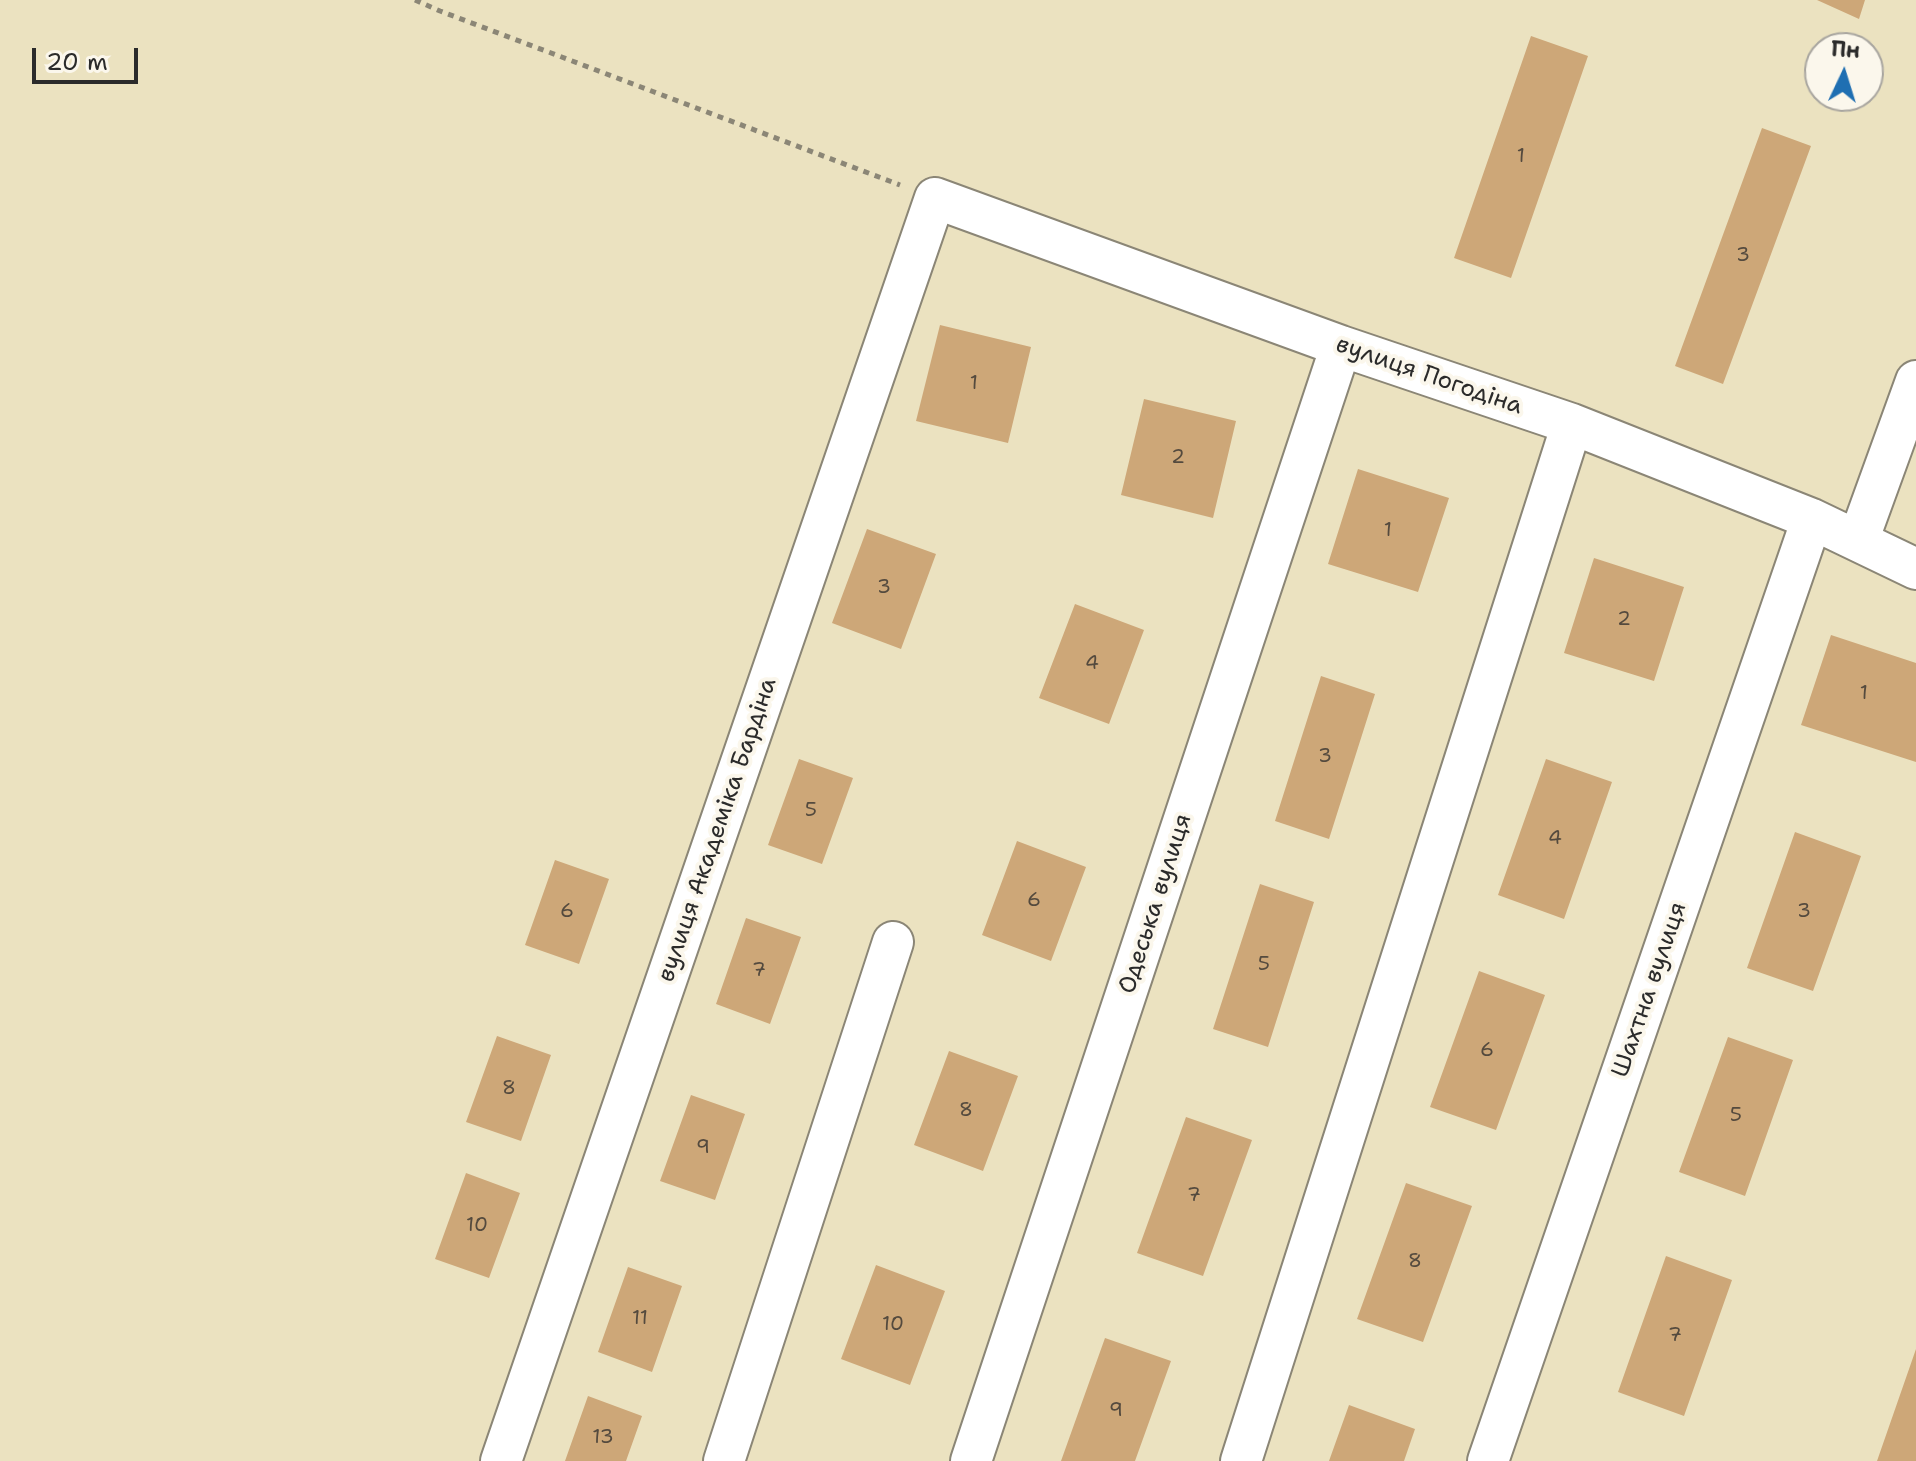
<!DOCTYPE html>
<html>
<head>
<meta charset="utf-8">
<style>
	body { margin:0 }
	#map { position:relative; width:1916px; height:1461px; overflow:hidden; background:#ebe2c0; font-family:"Shantell Sans",sans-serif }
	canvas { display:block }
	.north { position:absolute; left:1804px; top:32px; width:80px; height:80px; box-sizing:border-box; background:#fbf7ec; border:2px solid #a8a59f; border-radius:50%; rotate:4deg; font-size:22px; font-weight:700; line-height:32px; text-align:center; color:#2b2b2b }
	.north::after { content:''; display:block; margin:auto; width:28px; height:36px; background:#1f6fb2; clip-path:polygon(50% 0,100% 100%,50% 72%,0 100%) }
	.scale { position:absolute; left:32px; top:48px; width:106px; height:36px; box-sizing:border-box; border:4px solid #2b2b2b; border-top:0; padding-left:10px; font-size:24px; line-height:28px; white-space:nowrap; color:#2b2b2b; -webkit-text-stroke:6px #fbf7ec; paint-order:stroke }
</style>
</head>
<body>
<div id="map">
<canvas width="1916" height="1461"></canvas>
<div class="north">Пн</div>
<div class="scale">20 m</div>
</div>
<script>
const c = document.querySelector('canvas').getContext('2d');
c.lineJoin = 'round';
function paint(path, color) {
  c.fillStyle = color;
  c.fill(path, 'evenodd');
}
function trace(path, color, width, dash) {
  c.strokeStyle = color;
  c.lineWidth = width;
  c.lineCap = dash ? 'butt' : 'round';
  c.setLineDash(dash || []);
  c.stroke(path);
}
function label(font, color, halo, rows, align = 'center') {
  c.font = font + ' "Shantell Sans",sans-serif';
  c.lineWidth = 8;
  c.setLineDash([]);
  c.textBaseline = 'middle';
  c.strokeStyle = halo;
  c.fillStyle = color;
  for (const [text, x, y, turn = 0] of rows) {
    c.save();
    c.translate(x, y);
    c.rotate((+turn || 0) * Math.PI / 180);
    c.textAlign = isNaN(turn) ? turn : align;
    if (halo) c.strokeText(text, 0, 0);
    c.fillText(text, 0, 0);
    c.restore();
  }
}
paint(new Path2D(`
	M1817,0H1865L1859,19Z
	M1531,36L1588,56L1511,278L1454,258Z
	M1762,128L1811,146L1723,384L1675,366Z
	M940,325L1031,347L1008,443L916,421Z
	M1144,399L1236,421L1213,518L1121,495Z
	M1358,469L1449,498L1418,592L1328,564Z
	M867,529L936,554L901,649L832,623Z
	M1594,558L1684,587L1654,681L1564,653Z
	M1075,604L1144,630L1109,724L1039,698Z
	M1831,635L1916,663V762L1801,725Z
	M1321,676L1375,694L1329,839L1275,821Z
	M799,759L853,778L822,864L768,845Z
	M1546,759L1612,782L1564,919L1498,895Z
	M1795,832L1861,856L1813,991L1747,968Z
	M1017,841L1086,867L1051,961L982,935Z
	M555,860L609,879L579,964L525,945Z
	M1260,884L1314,902L1268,1047L1213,1029Z
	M746,918L801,937L770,1024L716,1004Z
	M1479,971L1545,995L1496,1130L1430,1107Z
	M497,1036L551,1055L521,1141L466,1122Z
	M1728,1037L1793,1060L1745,1196L1679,1172Z
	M949,1051L1018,1076L983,1171L914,1145Z
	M691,1095L745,1114L715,1200L660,1181Z
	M1186,1117L1252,1140L1203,1276L1137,1253Z
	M466,1173L520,1193L489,1278L435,1259Z
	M1406,1183L1472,1206L1423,1342L1357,1319Z
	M1666,1256L1732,1280L1684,1416L1618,1392Z
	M876,1265L945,1291L910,1385L841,1359Z
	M628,1267L682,1286L652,1372L598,1352Z
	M1105,1338L1171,1361L1135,1461H1061Z
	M1916,1349V1461H1877Z
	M588,1396L642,1416L626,1461H565Z
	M1349,1405L1415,1429L1404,1461H1329Z`), '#cda778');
const minor = new Path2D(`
	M1858,541L1916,381
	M501,1461L935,198L1341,346L1572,424L1812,519L1916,569
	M724,1461L893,942
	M971,1461L1341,346
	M1241,1461L1572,424
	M1488,1461L1812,519`);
trace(minor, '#8b8676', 44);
trace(new Path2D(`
	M415,0L440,11L900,185`), '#8b8676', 5, [6, 6]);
trace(minor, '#fff', 40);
label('20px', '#544a3e', null, [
	["1",1521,157],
	["3",1743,256],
	["1",974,384],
	["2",1178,458],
	["1",1388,531],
	["3",884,588],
	["2",1624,620],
	["4",1092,664],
	["1",1864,694],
	["3",1325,757],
	["5",811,811],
	["4",1555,839],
	["6",1034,901],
	["6",567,912],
	["3",1804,912],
	["5",1264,965],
	["7",759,971],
	["6",1487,1051],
	["8",509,1089],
	["8",966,1111],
	["5",1736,1116],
	["9",703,1148],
	["7",1194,1196],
	["10",477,1226],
	["8",1415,1262],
	["11",640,1319],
	["10",893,1325],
	["7",1675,1336],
	["9",1116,1411],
	["13",603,1438]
]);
label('24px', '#2b2b2b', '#fbf7ec', [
	["вулиця Погодіна",1429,376,19],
	["вулиця Академіка Бардіна",718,830,-71],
	["Одеська вулиця",1156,904,-72],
	["Шахтна вулиця",1650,990,-71]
]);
</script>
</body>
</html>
